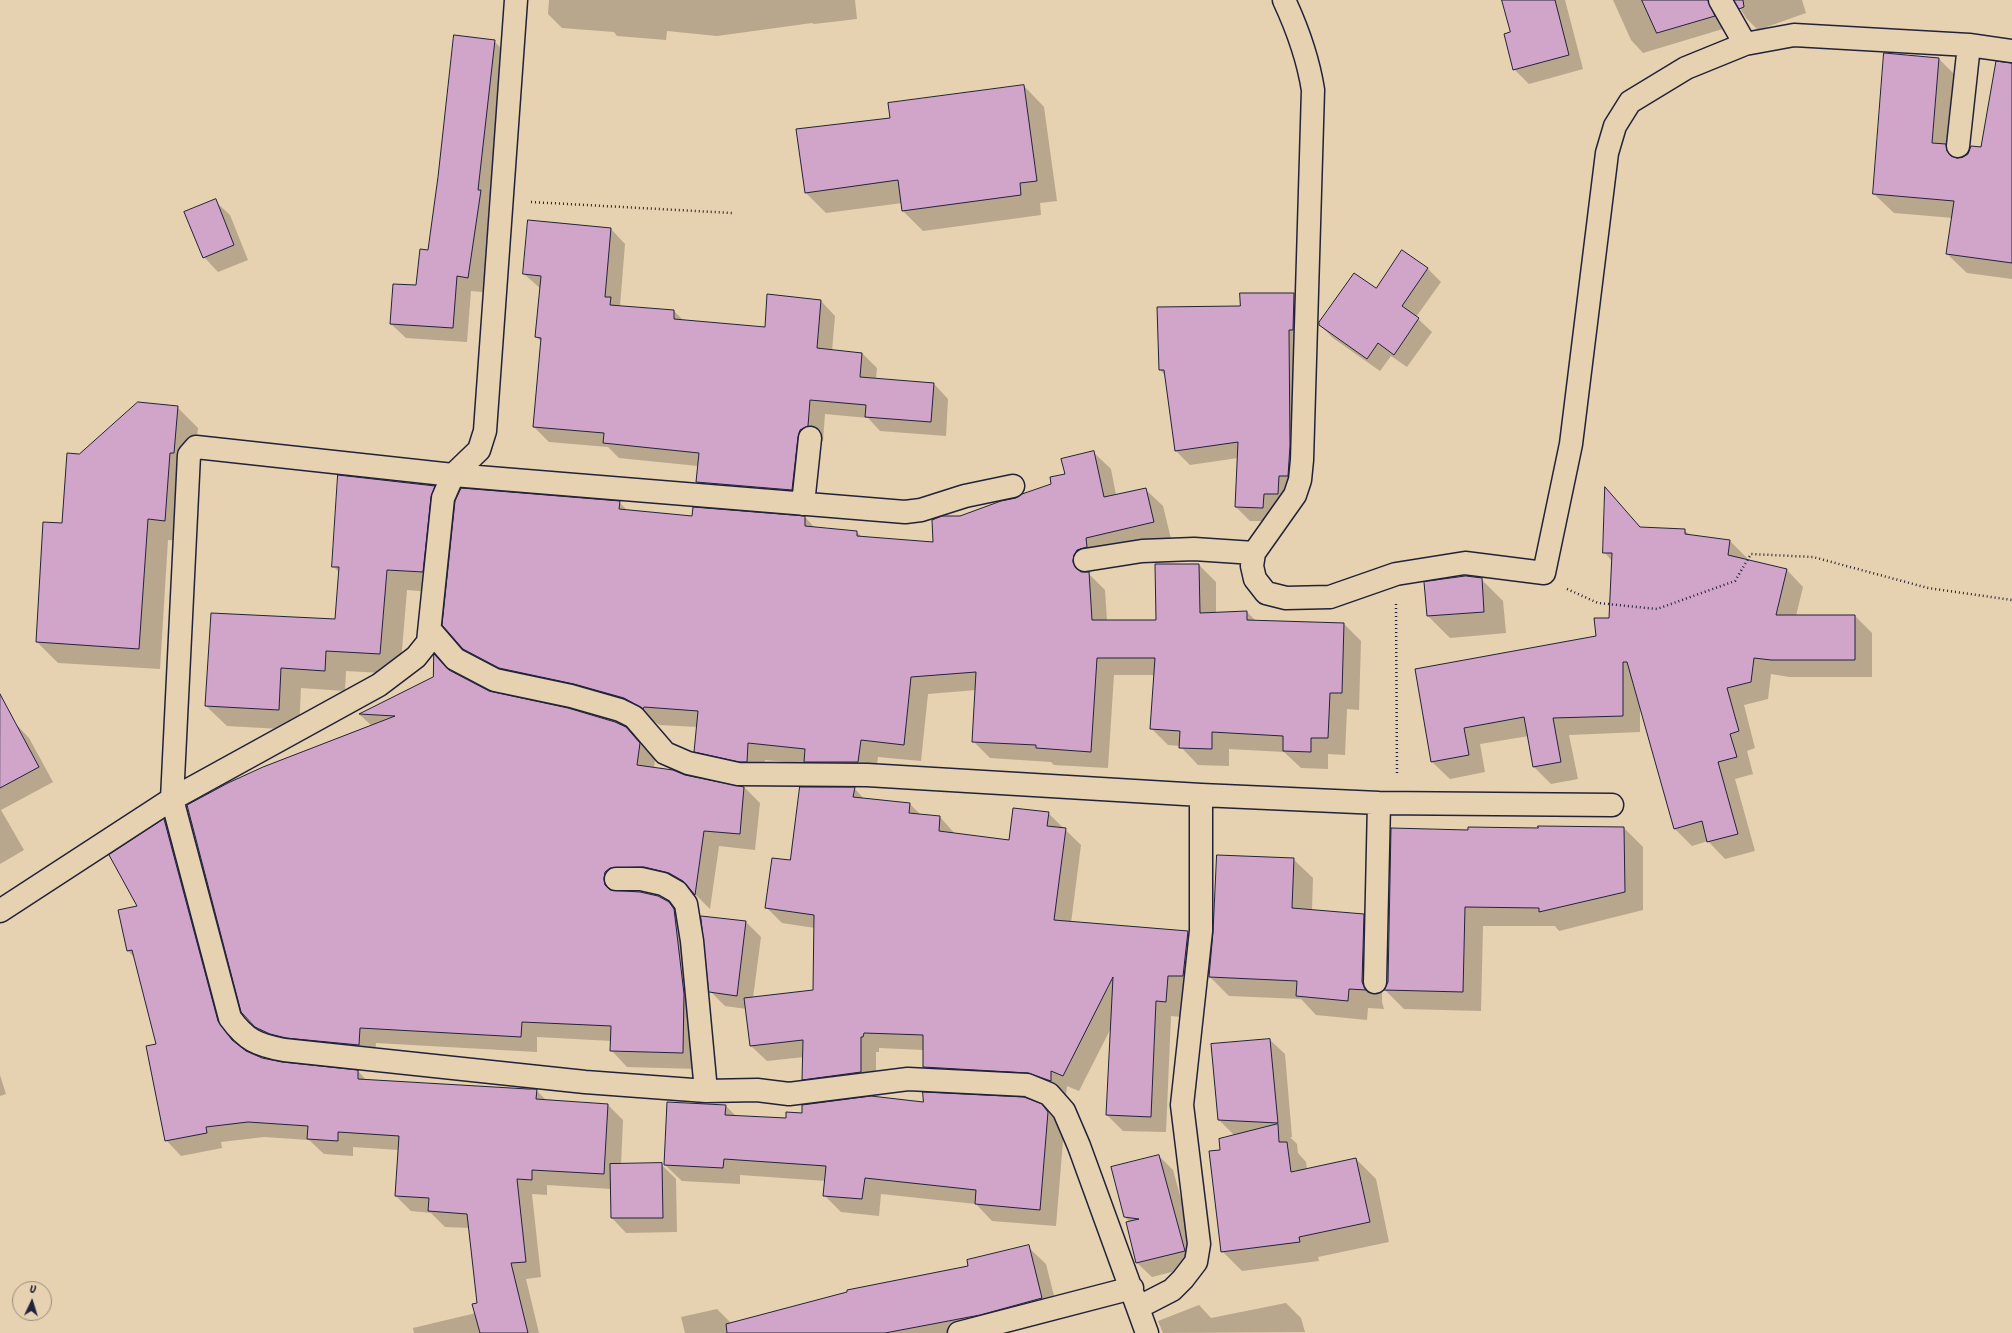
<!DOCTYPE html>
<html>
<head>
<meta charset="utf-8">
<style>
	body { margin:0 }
	#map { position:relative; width:2012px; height:1333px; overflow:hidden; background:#e6d1b0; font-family:Kalam,sans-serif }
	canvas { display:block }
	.north { position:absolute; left:12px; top:1281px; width:40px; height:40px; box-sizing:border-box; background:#e6d1b0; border:1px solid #988b81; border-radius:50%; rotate:4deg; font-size:11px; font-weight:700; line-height:16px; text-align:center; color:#22223b }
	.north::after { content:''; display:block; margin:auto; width:14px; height:18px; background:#22223b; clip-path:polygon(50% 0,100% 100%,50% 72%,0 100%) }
</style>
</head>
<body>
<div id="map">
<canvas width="2012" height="1333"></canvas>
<div class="north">U</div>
</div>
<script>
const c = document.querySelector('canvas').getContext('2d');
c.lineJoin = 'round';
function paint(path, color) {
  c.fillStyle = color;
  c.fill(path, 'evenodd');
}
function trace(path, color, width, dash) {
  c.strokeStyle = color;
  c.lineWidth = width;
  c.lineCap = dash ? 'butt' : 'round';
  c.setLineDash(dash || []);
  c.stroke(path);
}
paint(new Path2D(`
	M549,0H855L857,19L814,24L812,23L717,36L667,31L666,40L617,36L614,32L562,28L548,14Z
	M1503,0H1565L1583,69L1529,84L1514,69L1511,33Z
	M1613,0H1731L1726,28L1643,53L1631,40Z
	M1735,0H1802L1806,13L1758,30L1746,18Z
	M494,41L509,56L495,206L483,292L471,291L467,342L406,338L391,324L417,286Z
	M1939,59L1958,78L1952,152L1959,159L1982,148L2012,80V279L1967,273L1947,254L1953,218L1894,213L1874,194Z
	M1024,86L1044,107L1057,201L1040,203L1041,215L923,231L903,211L902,203L826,213L806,193L891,118Z
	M215,201L230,215L248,260L218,272L204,257Z
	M611,229L625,244L620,306L674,311L684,321L766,328L821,301L835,316L832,351L862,353L877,368L876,379L934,384L948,399L946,436L880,431L868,418L825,414L823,441L815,445L806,504L712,497L697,482L698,466L619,458L608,447L549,442L534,427L542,342L536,337L541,289L524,274Z
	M1402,252L1428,269L1441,282L1416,317L1432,332L1407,367L1391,356L1380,371L1333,338L1320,325L1377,290Z
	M1241,294H1294L1308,308L1303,474L1277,521H1250L1236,507L1238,458L1190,465L1176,451L1166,376L1160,370L1241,306Z
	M177,407L198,428L185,541L168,540L160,669L58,663L37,642L80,455Z
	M1093,452L1111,469L1116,495L1145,489L1163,506L1171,539L1095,567L1090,573V575L1105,590L1107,621H1157L1199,565L1216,582V614L1247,612L1256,621L1344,624L1361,641L1359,710L1347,709L1345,755L1328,754V769L1301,768L1284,752L1229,749V766L1198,765L1180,746L1168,745L1151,728L1155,675H1114L1108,768L1054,765L1051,762L990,758L973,741L976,690L928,694L921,761L878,757L875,779L807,764L765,760L763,778L713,769L696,751L698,727L660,725L642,715L481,666L464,648L619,502L628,511L693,517H805L815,528L857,532L863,538L934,543L960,517L1016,499L1052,484Z
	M434,487L455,507L451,518L443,593L407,590L400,674L346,671L345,691L301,688L299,730L227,726L206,706L336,621L340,573L333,566Z
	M1606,490L1641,528L1684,530L1690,535L1730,541L1747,558V560L1786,569L1803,587L1796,616H1855L1872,633V677H1789L1771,674L1768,699L1744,705L1755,748L1747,751L1753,774L1735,779L1755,851L1725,859L1708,841L1692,846L1674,828L1640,707V732L1569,735L1578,779L1551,784L1534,767L1529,736L1480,744L1485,772L1450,779L1432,762L1416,670L1598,637L1610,619L1612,561L1604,552Z
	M1481,579L1503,601L1506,633L1450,638L1428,616Z
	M451,672L489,692L626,728L655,759L654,769L744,787L760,803L755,850L719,846L710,909L695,894L686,889L621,888L620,891L668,902L684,919L698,1069L627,1067L612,1051V1041L537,1037V1052L376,1043L375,1061L294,1051L262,1033L246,1017L372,726L360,715L434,678Z
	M15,723L29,738L53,782L1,810L24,850L0,864V731Z
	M854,788L865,800L910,804L921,815L940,817L955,834L1010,841L1048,813L1081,845L1071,923L1188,932L1204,947L1181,1017L1171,1016L1166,1132L1123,1131L1107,1115L1112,1026L1079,1091L1067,1086L1066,1096L1044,1088L940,1082L924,1067V1050L879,1048V1052H876V1088L819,1095L803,1079L804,1057L767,1061L751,1046L747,1009L725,1006L710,991L702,917L746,922L761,937L753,998L814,991L815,928L782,923L766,907L791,861Z
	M164,820L180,836L233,1038L241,1048L262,1059L281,1063L358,1071L366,1080L536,1090L546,1100L608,1105L623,1120L621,1165L661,1164L676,1179L677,1232L626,1233L612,1218L611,1189L547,1185V1195L532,1194L541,1277L526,1279L539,1333H414L413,1328L476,1313L478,1303L470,1228L445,1227L431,1213L411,1211L396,1196L399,1150L353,1147V1156L324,1154L309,1140L264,1137L221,1142L222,1148L181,1156L166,1140L158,1045L135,958L128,951L138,907Z
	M1624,828L1643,847V910L1559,931L1555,926H1483L1481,1011L1404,1009L1385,990L1469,831Z
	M1293,859L1313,878L1312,910L1364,915L1383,934L1382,1002L1384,1009L1368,1008L1367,1020L1316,1015L1301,999L1229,996L1210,977Z
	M1270,1040L1285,1054L1292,1137H1290L1297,1144L1298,1153L1306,1162L1307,1170L1356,1159L1376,1179L1389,1242L1318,1257L1319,1261L1242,1271L1222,1251L1221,1151L1235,1136L1219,1120L1212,1044Z
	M0,1075L6,1094L0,1096Z
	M924,1103L1041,1105L1064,1129L1056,1226L992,1221L976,1204L881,1194L879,1216L841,1212L824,1195L826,1181L740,1175V1184L682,1181L665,1165L726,1106L736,1116L787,1119L803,1114Z
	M1159,1156L1173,1170L1199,1265L1152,1277L1137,1263L1130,1222L1125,1217Z
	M1028,1247L1046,1264L1059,1316L991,1333H685L681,1317L717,1309L731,1323L969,1267Z
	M1286,1303L1301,1318L1305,1332L1163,1333L1158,1321L1199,1305L1211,1318Z`), '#0003');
const building = new Path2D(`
	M1502,0H1555L1569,55L1513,70L1504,34L1510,32Z
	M1642,0H1708L1715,16L1657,33Z
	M1734,0H1743L1744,7L1739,9Z
	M454,35L495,40L478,190H481L468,278L457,276L453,328L390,324L393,284L416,285L420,249L428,250L438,177Z
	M1884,53L1939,58L1932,143L1946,144L1947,151L1951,156L1957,158L1963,157L1968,154L1971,146L1981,147L1996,61L2012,63V263L1946,254L1954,201L1873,194Z
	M1024,85L1037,181L1020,183L1021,195L902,211L898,180L805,193L796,129L890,118L888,103Z
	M216,199L234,245L203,258L184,212Z
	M528,220L611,228L605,297H611L610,305L674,310V319L765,327L767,294L821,300L817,348L862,353L860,377L934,383L931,422L865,417L866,405L810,400L808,426L800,430L798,437L792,490L696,482L699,453L603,443L604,433L533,427L541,338L535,337L541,276L523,274Z
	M1402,250L1428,268L1402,306L1419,318L1394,355L1378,343L1367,359L1319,325V322L1354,273L1376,288Z
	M1240,293H1294L1293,330H1289L1290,446L1288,476H1279L1278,494H1264L1263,508L1235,507L1238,442L1175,451L1164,370H1159L1157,307L1240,306Z
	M138,402L178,406L174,453H170L165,521L148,519L139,649L36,642L43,522L62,523L67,453L79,454Z
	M1094,451L1104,497L1146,488L1154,522L1086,538L1087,547L1077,550L1074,555L1073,562L1076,568L1081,572H1089L1092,620H1156L1155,564H1199L1200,613L1247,611V620L1344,623L1342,693H1330L1328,738H1311V752L1283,751V736L1212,732V749L1179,748L1180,731L1150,729L1155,658H1097L1091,752L1036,748V745L972,742L976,672L911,677L904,745L861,740L858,762H804L805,749L748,743L747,762H739L694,752L698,711L644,707L643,709L624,698L574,684L499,668L463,649L442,625L455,501L461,488L620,501L619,509L692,516L693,507L805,516V526L857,531V536L933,542L932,520L942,516H960L1001,501L1016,498L1022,494L1051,484L1050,477L1065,474L1061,459Z
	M338,475L435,486L431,497L423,572L387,570L380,654L326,651L325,671L281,668L279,710L205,706L211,613L335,619L339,567H332Z
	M1605,487L1640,527L1685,529V534L1730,540L1728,555L1787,569L1776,615H1855V660H1771L1754,658L1751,682L1727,688L1739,731L1730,734L1737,757L1718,762L1738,834L1707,842L1702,821L1674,829L1627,662H1623V716L1553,718L1561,762L1533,767L1524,717L1464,728L1469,755L1431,762L1415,669L1596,636L1594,618H1609L1612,553H1603Z
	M1466,576L1482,578L1484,612L1427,616L1424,582Z
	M434,654L449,670L489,691L568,708L615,722L626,727L640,743L637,765L673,770L685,775L744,787L740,834L704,831L695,895L683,881L669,873L644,867L610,868L605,872L604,879L605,885L610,890L640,892L658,896L669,902L674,909L684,994L683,1053L610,1051L611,1026L522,1022L521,1037L360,1028L359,1045L286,1038L270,1034L255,1027L241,1012L187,805L228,783L263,767L395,716L359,714L433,677Z
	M0,694L39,767L0,788Z
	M800,787H855L853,797L910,803L909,813L940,816L939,831L1009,840L1013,808L1049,812L1047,826L1066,828L1054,920L1188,931L1183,976H1168L1166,1002L1156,1001L1151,1117L1106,1115L1113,977L1063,1076L1051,1071V1081L1028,1073L923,1067V1035L864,1033L863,1037H861V1072L802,1080L803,1040L750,1046L744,998L813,990L814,915L765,908L772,858L790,860Z
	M164,819L218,1021L232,1040L246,1051L262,1058L282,1062L358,1070V1079L528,1089H537L536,1099L608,1104L604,1174L532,1170V1180L517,1179L526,1262L511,1263L528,1333H480L472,1304L477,1303L467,1214L428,1211L429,1198L395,1196L399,1136L338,1132V1141L307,1139L308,1126L248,1122L206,1127L207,1133L165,1141L146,1046L156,1044L132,950L127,951L118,910L137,906L109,855Z
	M1538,826L1624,827L1625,892L1539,912V908L1465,907L1463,992L1384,990L1388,982L1391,828L1468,830V827L1538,828Z
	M1217,855L1294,858L1292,908L1364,914L1362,982L1366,990L1349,989L1348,1001L1296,996L1297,981L1209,977L1213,932Z
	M701,916L746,921L737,996L709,992Z
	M1270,1039L1278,1123L1218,1120L1211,1044Z
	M923,1092L1024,1097L1042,1104L1048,1112L1040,1210L975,1204L976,1190L865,1178L862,1199L823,1196L826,1166L724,1159L723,1168L664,1165L667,1102L726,1105L725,1115L786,1118V1112L802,1113V1105L871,1096L923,1102Z
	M1278,1124L1279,1142H1287L1291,1172L1356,1158L1370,1222L1299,1237L1300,1242L1221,1252L1209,1151L1220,1150L1219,1139Z
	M1159,1155L1185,1251L1136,1263L1126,1222L1139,1219L1124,1217L1111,1167Z
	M662,1163L663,1218H611L610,1164Z
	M1029,1245L1042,1298L980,1315L885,1333H727L726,1324L847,1292V1290L968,1266L967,1260Z`);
paint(building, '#d1a5c9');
trace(building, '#22223b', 1);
const minor = new Path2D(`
	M1284,0C1298,30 1308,58 1313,90L1302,460L1300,480L1295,495L1254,553L1252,566L1255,579L1266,593L1286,598L1330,597L1396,574L1465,563L1544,573L1571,444L1607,153L1615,126L1630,102L1686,68L1745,44L1794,35L1969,45L2012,51
	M1720,0L1745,44
	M1958,146L1969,45
	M1013,486L965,496L921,510L905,512L453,475L196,447L189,455L172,799L230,1018C246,1040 257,1045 284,1050L585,1082L706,1091L757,1090L789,1094L908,1079L1027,1085L1049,1094L1064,1111L1079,1146L1147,1333
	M803,504L810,438
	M1085,560L1142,551L1194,549L1254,553
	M430,630L455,659L495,680L571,696L620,710L634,717L665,753L688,763L738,774L867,775L1201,795L1379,803L1612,805
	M616,879H641L663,884L677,892L686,904L692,941L706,1091
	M0,911L172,799L379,685L416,657L428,642L443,498L453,475L479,450L485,431L516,0
	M1375,982L1379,803
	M1139,1307L1172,1290L1183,1279L1196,1262L1199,1244L1182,1105L1201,931V795
	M959,1333L1132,1288`);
trace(minor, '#22223b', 25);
trace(new Path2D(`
	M531,202L732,213
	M1567,589L1598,603L1657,609L1735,581L1751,554L1813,557L1928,588L2012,600
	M1396,604L1397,775`), '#22223b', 2.5, [1, 3]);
trace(minor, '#e6d1b0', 22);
</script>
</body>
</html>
